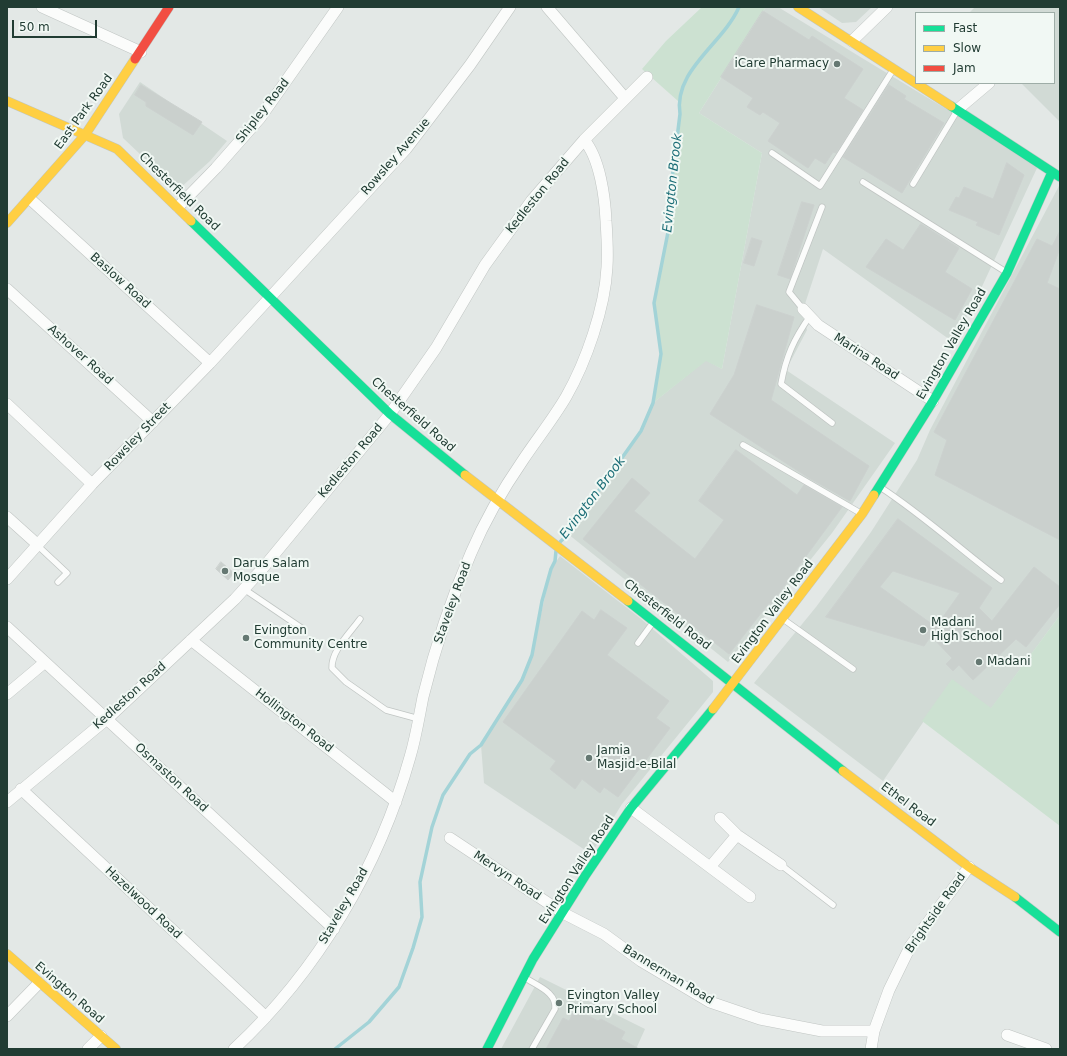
<!DOCTYPE html>
<html>
<head>
<meta charset="utf-8">
<style>
	body { margin:0 }
	#map { position:relative; width:1067px; height:1056px; overflow:hidden; background:#e3e8e6; font-family:"DejaVu Sans",sans-serif }
	canvas { display:block }
	.frame { position:absolute; inset:0; border:8px solid #213c33; pointer-events:none }
	.legend { position:absolute; left:915px; top:12px; width:140px; height:72px; box-sizing:border-box; background:#f1f8f4; border:1px solid #9eada7; margin:0; padding:5px 7px; list-style:none; font-size:12px; color:#213c33 }
	.legend li { display:flex; align-items:center; gap:8px; height:20px }
	.legend b { width:20px; border:1px solid #9eada7 }
	.scale { position:absolute; left:12px; top:20px; width:85px; height:18px; box-sizing:border-box; border:2px solid #213c33; border-top:0; padding-left:5px; font-size:12px; line-height:14px; white-space:nowrap; color:#213c33; -webkit-text-stroke:3px #f1f8f4; paint-order:stroke }
</style>
</head>
<body>
<div id="map">
<canvas width="1067" height="1056"></canvas>
<div class="frame"></div>
<ul class="legend">
<li><b style="height:5px;background:#16e098"></b>Fast</li>
<li><b style="height:5px;background:#ffcf43"></b>Slow</li>
<li><b style="height:5px;background:#f24e42"></b>Jam</li>
</ul>
<div class="scale">50 m</div>
</div>
<script>
const c = document.querySelector('canvas').getContext('2d');
c.lineJoin = 'round';
function paint(path, color) {
  c.fillStyle = color;
  c.fill(path, 'evenodd');
}
function trace(path, color, width, dash) {
  c.strokeStyle = color;
  c.lineWidth = width;
  c.lineCap = dash ? 'butt' : 'round';
  c.setLineDash(dash || []);
  c.stroke(path);
}
function label(font, color, halo, rows, align = 'center') {
  c.font = font + ' "DejaVu Sans",sans-serif';
  c.lineWidth = 4;
  c.setLineDash([]);
  c.textBaseline = 'middle';
  c.strokeStyle = halo;
  c.fillStyle = color;
  for (const [text, x, y, turn = 0] of rows) {
    c.save();
    c.translate(x, y);
    c.rotate((+turn || 0) * Math.PI / 180);
    c.textAlign = isNaN(turn) ? turn : align;
    if (halo) c.strokeText(text, 0, 0);
    c.fillText(text, 0, 0);
    c.restore();
  }
}
paint(new Path2D(`
	M766,7H778L956,115L1037,168L979,293L953,342L823,249L802,313L807,330L786,370L895,443L832,533L728,662L568,534L641,431L653,403L706,360L722,369L762,153L699,113Z
	M818,7H872L856,22L842,23Z
	M975,7H1060V122L1021,83H1054V13H969Z
	M140,82L227,141L210,161L178,190L123,138L119,114Z
	M1060,184V615L991,709L952,680L883,781L754,683L816,607L848,564L871,532L917,460L930,430Z
	M560,556L640,618L713,681V692L622,804L591,854L484,783L481,745L522,680L532,655L551,569Z
	M540,977L645,1029L636,1049H501Z`), '#d1dad5');
paint(new Path2D(`
	M702,7H766L699,113L762,153L722,369L706,361L653,403L661,354L654,303L670,222V195L680,114L678,101L642,69L666,41Z
	M1060,615V826L922,721L952,679L991,708Z`), '#cce1d1');
trace(new Path2D(`
	M559,543L568,534L641,431L653,403L661,354L654,303L670,222V195L680,114C673,70 723,44 739,7
	M335,1049L369,1022L399,987L413,948L422,917L420,882L432,827L443,795L470,754L481,745L522,680L532,655L542,601L551,569L555,561L556,551`), '#a3d3d7', 3.5);
const building = new Path2D(`
	M763,11L809,40L812,36L863,69L844,98L863,110L836,153L833,152L825,164L815,158L808,168L768,141L780,123L763,112L760,115L747,107L753,98L721,77Z
	M141,85L202,122L193,135L146,106V102L135,95Z
	M889,85L906,96L904,99L944,123L902,193L843,157Z
	M1007,163L1024,175L999,235L976,225L978,222L949,210L956,197L959,198L964,187L993,199Z
	M802,202L814,205L790,279L778,275Z
	M921,224L959,248L945,272L972,289L955,320L866,267L886,239L903,250Z
	M1060,231V248L1047,283L1060,289V540L935,475L947,440L934,432L1037,239L1052,246Z
	M752,238L762,241L754,266L744,263Z
	M757,305L794,317L771,400L869,466L850,501L809,478L710,414L734,375Z
	M736,450L797,495L804,485L842,507L771,604L769,603L729,654L583,539L632,478L650,493L634,511L695,559L724,520L699,501Z
	M898,519L992,588L979,608L992,621L1034,567L1060,587V604L1026,647L1016,639L973,680L959,665L953,671L946,664L952,658L931,636L924,646L826,617ZM893,571L960,593L936,627L880,587Z
	M221,562L234,573L228,580L216,569Z
	M601,610L627,628L607,655L669,701L656,718L670,728L618,797L604,787L600,793L582,779L575,789L550,769L556,761L503,722L582,611L594,620Z
	M575,1009L598,1021L601,1019L625,1032L621,1039L639,1049H546L563,1018L569,1021Z`);
paint(building, '#cad0cd');
trace(building, '#ccd1cf', 1);
const lane = new Path2D(`
	M772,153L820,186L893,70
	M863,182L1006,272
	M913,184L957,111
	M803,309L789,292L822,207
	M810,316C794,339 786,356 781,384L832,423
	M743,445L862,514
	M880,487C923,515 960,549 1001,580
	M37,545L67,573L58,582
	M244,589L303,629
	M360,619C350,633 331,651 332,668L346,682L386,710L419,719
	M783,619L853,669
	M638,643L654,621
	M781,865L833,905
	M524,977C537,986 557,992 555,1009L532,1049`);
const street = new Path2D(`
	M42,7L141,52
	M547,7L625,98
	M852,41L887,7
	M957,110L989,83
	M30,199L210,363
	M178,207L216,168L260,118L338,7
	M7,289L153,422
	M803,309L818,325L933,401
	M7,404L92,484
	M7,517L37,544
	M7,579L92,484L210,363L406,149L470,65L510,7
	M7,627L334,929
	M191,640L396,802
	M7,694L44,663
	M21,789L266,1017
	M7,802L107,719L235,599L263,568L390,414L436,348L485,265L532,200L584,140L647,77
	M631,808L750,897
	M720,818L737,835L781,865
	M450,838L563,913L604,934L641,961L710,1002L760,1019L822,1031H874
	M710,867L737,835
	M7,1016L39,983
	M1007,1035L1046,1049
	M88,1049L101,1036
	M234,1049C318,971 379,867 410,757C416,737 419,717 423,697C435,648 451,599 471,553C485,520 503,489 523,460C537,439 553,419 566,397C586,362 605,308 607,267C608,252 607,236 606,221C605,198 600,158 584,140
	M871,1049L874,1031L889,990L911,945L969,867`);
const fast = new Path2D(`
	M951,106L1060,177
	M191,221L390,414L465,475
	M874,495L933,401L1007,273L1052,172
	M628,601L843,771
	M1015,897L1060,932
	M487,1049L533,959L585,876L631,808L713,709`);
const slow = new Path2D(`
	M798,7L951,106
	M7,101L117,149L191,221
	M7,223L85,135L135,59
	M465,475L628,601
	M713,709L862,514L874,495
	M843,771L969,867L1015,897
	M7,954L116,1049`);
const jam = new Path2D(`
	M135,59L169,7`);
trace(lane, '#c0c5c3', 7);
trace(street, '#c0c5c3', 12);
trace(fast, '#bfc6c3', 10);
trace(slow, '#bfc6c3', 10);
trace(jam, '#bfc6c3', 10);
trace(lane, '#fbfcfb', 5.5);
trace(street, '#fbfcfb', 11);
trace(fast, '#16e098', 9);
trace(slow, '#ffcf43', 9);
trace(jam, '#f24e42', 9);
for (const [x, y, r, color] of [
	[837,64,4,"#657872"],
	[225,571,4,"#657872"],
	[923,630,4,"#657872"],
	[246,638,4,"#657872"],
	[979,662,4,"#657872"],
	[589,758,4,"#657872"],
	[559,1003,4,"#657872"]
]) {
  const dot = new Path2D();
  dot.arc(x, y, r, 0, 2 * Math.PI);
  c.fillStyle = color;
  c.fill(dot);
  trace(dot, '#f1f8f4', 1.5);
}
label('12px', '#213c33', '#f1f8f4', [
	["iCare Pharmacy",829,64,"right"],
	["Darus Salam",233,564],
	["Mosque",233,578],
	["Madani",931,623],
	["High School",931,637],
	["Evington",254,631],
	["Community Centre",254,645],
	["Madani",987,662],
	["Jamia",597,751],
	["Masjid-e-Bilal",597,765],
	["Evington Valley",567,996],
	["Primary School",567,1010]
], 'left');
label('12px', '#213c33', '#f1f8f4', [
	["Shipley Road",263,111,-52],
	["East Park Road",84,112,-54],
	["Rowsley Avenue",396,157,-49],
	["Chesterfield Road",179,192,44],
	["Kedleston Road",538,196,-51],
	["Baslow Road",120,281,42],
	["Evington Valley Road",952,344,-60],
	["Ashover Road",80,355,42],
	["Marina Road",866,357,33],
	["Chesterfield Road",413,415,41],
	["Rowsley Street",138,437,-46],
	["Kedleston Road",351,461,-50],
	["Staveley Road",453,603,-70],
	["Evington Valley Road",773,612,-53],
	["Chesterfield Road",667,615,38],
	["Kedleston Road",130,696,-42],
	["Hollington Road",294,721,38],
	["Osmaston Road",171,778,43],
	["Ethel Road",908,805,37],
	["Evington Valley Road",577,870,-57],
	["Mervyn Road",507,876,34],
	["Hazelwood Road",143,903,43],
	["Staveley Road",344,906,-60],
	["Brightside Road",936,913,-55],
	["Bannerman Road",668,975,31],
	["Evington Road",69,993,41]
]);
label('italic 13px', '#1c6e77', '#f1f8f4', [
	["Evington Brook",673,183,-84],
	["Evington Brook",593,498,-53]
]);
</script>
</body>
</html>
